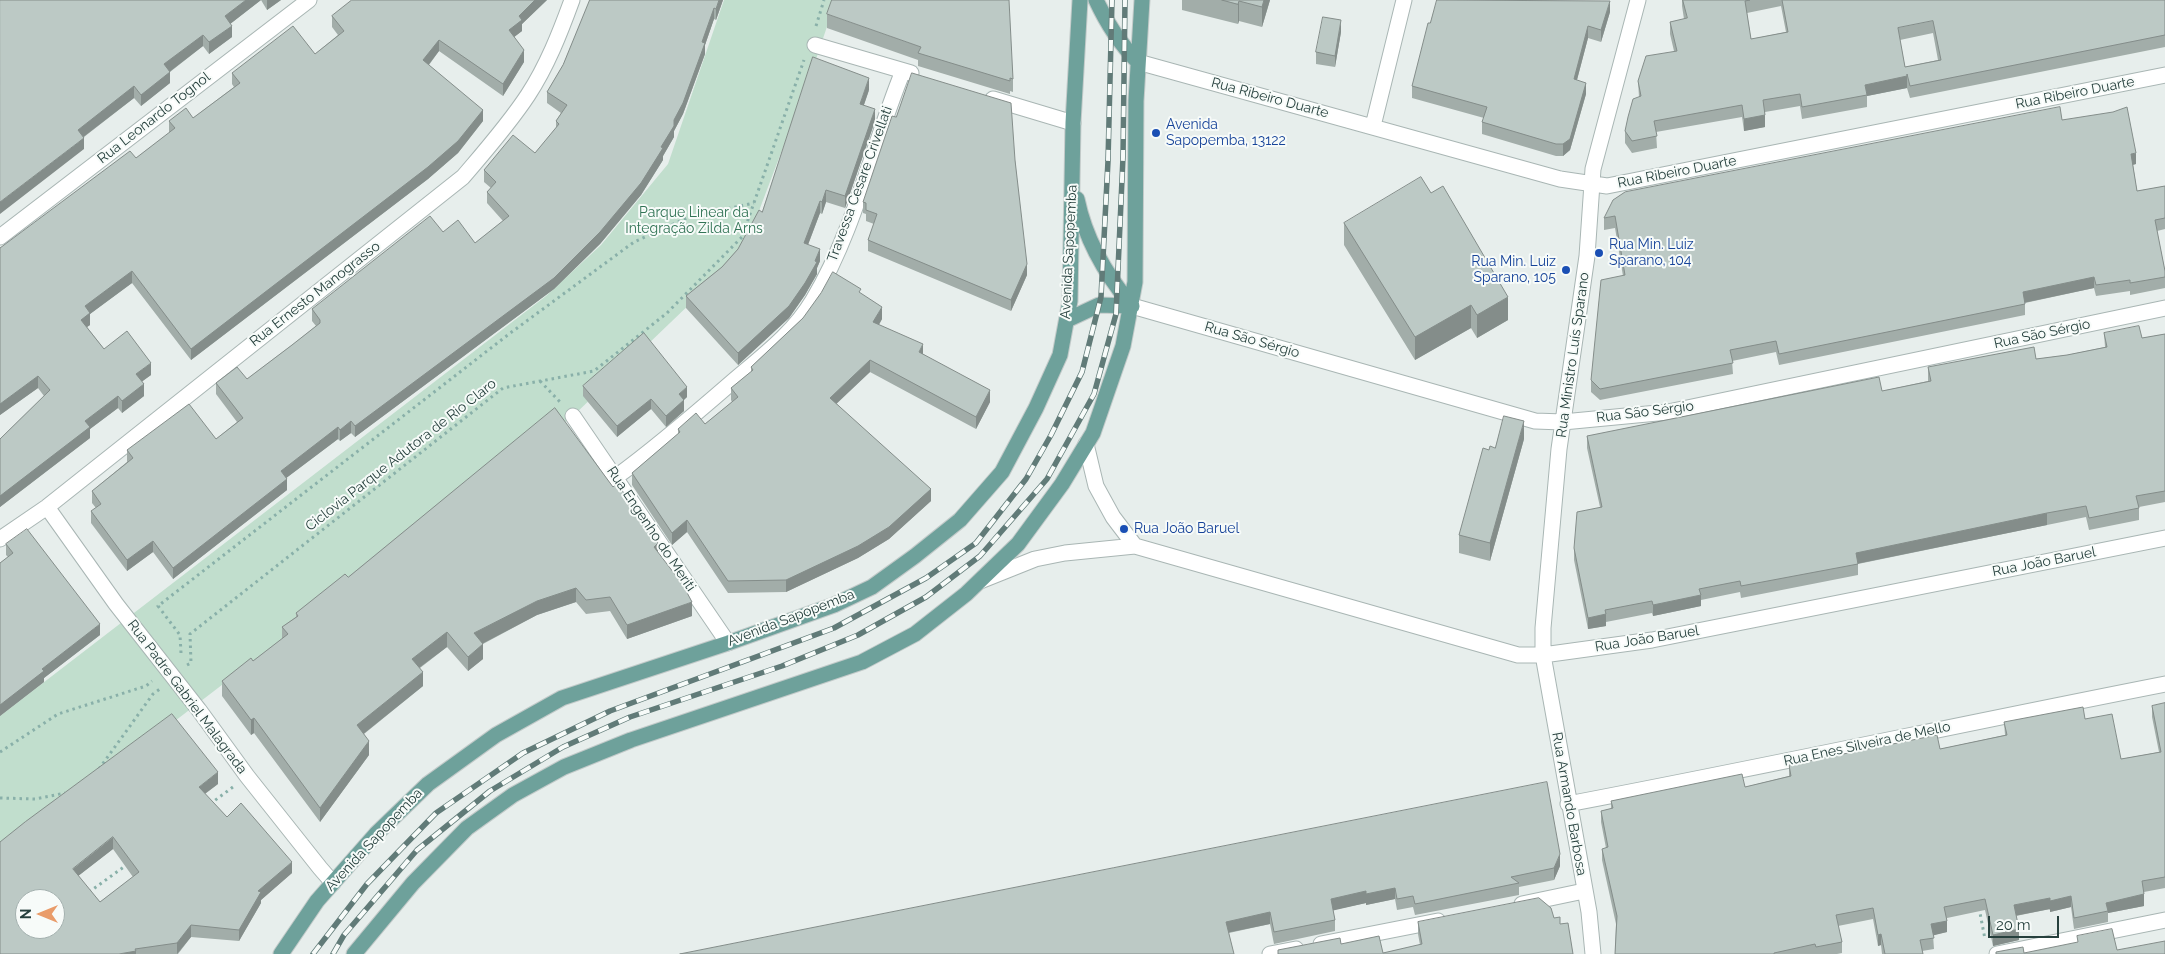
<!DOCTYPE html>
<html>
<head>
<meta charset="utf-8">
<style>
	body { margin:0 }
	#map { position:relative; width:2165px; height:954px; overflow:hidden; background:#e7eeec; font-family:Raleway,sans-serif }
	canvas { display:block }
	.north { position:absolute; left:15px; top:889px; width:50px; height:50px; box-sizing:border-box; background:#f7fbf9; border:1px solid #a3b0ae; border-radius:50%; rotate:270deg; font-size:14px; font-weight:700; line-height:20px; text-align:center; color:#26403d }
	.north::after { content:''; display:block; margin:auto; width:18px; height:22px; background:#e99c6a; clip-path:polygon(50% 0,100% 100%,50% 72%,0 100%) }
	.scale { position:absolute; left:1988px; top:916px; width:71px; height:22px; box-sizing:border-box; border:2px solid #26403d; border-top:0; padding-left:6px; font-size:15px; line-height:18px; white-space:nowrap; color:#26403d; -webkit-text-stroke:4px #f7fbf9; paint-order:stroke }
</style>
</head>
<body>
<div id="map">
<canvas width="2165" height="954"></canvas>
<div class="north">N</div>
<div class="scale">20 m</div>
</div>
<script>
const c = document.querySelector('canvas').getContext('2d');
c.lineJoin = 'round';
function paint(path, color) {
  c.fillStyle = color;
  c.fill(path, 'evenodd');
}
function trace(path, color, width, dash) {
  c.strokeStyle = color;
  c.lineWidth = width;
  c.lineCap = dash ? 'butt' : 'round';
  c.setLineDash(dash || []);
  c.stroke(path);
}
function label(font, color, halo, rows, align = 'center') {
  c.font = font + ' Raleway,sans-serif';
  c.lineWidth = 4;
  c.setLineDash([]);
  c.textBaseline = 'middle';
  c.strokeStyle = halo;
  c.fillStyle = color;
  for (const [text, x, y, turn = 0] of rows) {
    c.save();
    c.translate(x, y);
    c.rotate((+turn || 0) * Math.PI / 180);
    c.textAlign = isNaN(turn) ? turn : align;
    if (halo) c.strokeText(text, 0, 0);
    c.fillText(text, 0, 0);
    c.restore();
  }
}
paint(new Path2D(`
	M724,0H836L812,71L743,253L573,416L0,855V716L546,296L601,245L668,164Z`), '#c1decd');
const street = new Path2D(`
	M815,45L911,73
	M1138,62L1560,179L1607,186L2165,75
	M993,99L1073,123
	M1373,126L1404,0
	M0,237L309,0
	M1132,306L1535,421L1563,422L1668,412L2165,308
	M573,416L728,643
	M1086,444L1096,486L1113,517L1135,546
	M616,477C656,448 693,416 731,383C760,358 793,334 813,300C855,230 872,147 903,71
	M47,507L116,604L199,710L247,776L320,868L333,883
	M0,539L47,507L463,177C486,150 509,124 528,95C547,66 560,33 572,0
	M980,581L1035,559L1065,553L1135,546L1518,655H1543L1652,640L2165,538
	M1568,804C1768,766 1966,723 2165,684
	M1522,904L1584,891
	M1321,944L1438,921
	M1270,954L1296,949
	M1593,954L1589,912L1543,655V628L1559,449L1587,256L1593,169L1638,0
	M1997,954L2165,920`);
const primary = new Path2D(`
	M1096,0C1107,24 1119,43 1138,62
	M1077,199C1085,238 1106,275 1132,306
	M1067,320L1099,305L1132,306
	M281,954L317,901L376,834L428,784L496,735L562,698L728,643L834,605L872,587L915,556L960,520L1002,472L1036,408L1060,355L1070,301L1073,123L1080,0
	M354,954L413,883L467,828L513,795L564,767L631,740L862,662L915,634L966,594L1018,544L1062,484L1093,433L1123,346L1135,282L1136,101L1142,0`);
trace(street, '#a9b6b4', 17);
trace(primary, '#c2cac9', 17);
trace(new Path2D(`
	M816,26L824,0
	M540,381L561,403
	M181,653L180,635L158,606L509,334L634,242L689,217L754,203
	M187,665L191,663L190,634L503,388L594,371L667,313L742,237L804,60
	M0,752L58,714L146,686L152,681
	M99,769L153,694L160,689
	M0,798L35,799L65,793
	M210,804L233,787
	M89,892L128,864
	M1979,908L1985,939`), '#89b0a9', 3, [2.5, 4]);
trace(street, '#fff', 15);
trace(primary, '#6ea19b', 15);
const rail = new Path2D(`
	M313,954L367,884L436,813L523,753L610,711L834,628L926,578L976,543L1026,479L1051,435L1082,372L1101,297L1108,161L1112,0
	M333,954L344,935L417,850L490,791L563,747L630,717L782,666L858,635L926,597L980,556L1047,479L1094,394L1116,314L1123,157L1125,0`);
trace(rail, '#617b78', 5.5);
trace(rail, '#f7fbf9', 4, [11]);
paint(new Path2D(`
	M0,0H281L267,10L261,0L230,24L232,37L209,54L203,46L170,72V83L141,106L134,98L84,137V149Z
	M352,0H547L522,24V31L514,37L524,62L503,96L439,51L429,65L483,121L458,153L428,179L191,360L132,283L90,314V325L87,327L104,349L151,375L142,381L144,396L122,413L118,408L90,429V438L0,507V439L44,396L38,388L0,415V248L136,158L169,133V121L193,118L234,87L232,84V73L315,54L338,35L332,27V16Z
	M590,0H723L716,20L714,19L705,45V54L683,114L674,131V137L663,156V160L641,195L600,244L554,289L355,437L351,433L340,441L338,439L286,478L287,490L173,579L153,552L127,571L91,523V511L96,508L92,503V491L127,462V450L216,439L237,422L216,394V383L247,379L292,345L316,326L312,321V309L443,232L475,243L503,221L487,203V192L491,188L484,182V170L535,153L556,128V121L561,113L547,103V92L563,65Z
	M1182,0H1270L1262,27L1239,21L1238,24L1182,10Z
	M1682,0H2165V47L1910,98L1907,88L1867,96V107L1802,119L1800,106L1765,112V127L1744,131L1742,117L1656,132L1657,148L1632,153L1625,143V131L1639,97L1638,81L1674,51L1670,34V22L1684,19L1682,6ZM1781,6L1786,32L1751,39L1747,13ZM1933,33L1938,60L1905,67L1900,40Z
	M1610,12L1601,42L1588,38L1577,80L1586,94L1570,150L1563,156H1556L1482,134V122L1484,118L1412,98V86L1430,23Z
	M827,14L1013,79V92L1010,91V94L918,66V60L827,28Z
	M1341,32L1335,67L1316,64V52Z
	M869,90L864,105L875,121L845,208L826,202L822,214L820,213L808,245L820,261L817,268V274L805,295L789,318L738,365L686,308V296L722,267L738,249Z
	M2062,120L2136,164L2133,165L2137,191L2165,186V229L2157,231L2165,271V288L2130,295V291L2096,296L2094,288L2025,303V315L1779,365L1776,352L1732,361L1733,374L1600,400L1591,392V380L1623,276L1615,228L1604,230V218Z
	M1015,160L1027,275L1011,311L868,251V240L874,224L866,221V214L863,213V202Z
	M1431,193L1508,320L1477,338L1471,328L1415,360L1344,245V223Z
	M861,294L882,319L879,325L923,354L990,402L976,429L870,372L836,403L931,501L889,539L858,558L786,592L728,593L687,532L672,545L632,485V473L678,434V429L705,424L732,402L731,400V388L751,372V367L803,318Z
	M2104,333L2142,338L2165,334V502L2139,507V520L2089,530L2086,517L2047,525L1858,564V575L1741,598L1740,592L1701,600V606L1653,616L1652,613L1606,622V626L1588,629L1574,560V548L1600,507L1587,448V436L1882,391L1928,381V367L2036,359L2067,355L2105,347Z
	M583,386L687,397L684,400V411L666,427L651,409L617,437L583,396Z
	M1524,439L1490,561L1459,553V535L1489,450Z
	M6,544L100,635L44,678V682L0,716V563L8,557L6,555Z
	M658,553L692,616L627,639L610,611L586,614L576,602L537,615L483,644V659L468,671L447,647L420,668L423,686L364,734L369,755L320,822L254,733L251,735L222,696V681L253,661L282,639V627L296,617V613L348,577Z
	M2165,703V888L2144,892V906L2108,913V922L2074,929L2071,907L2050,912V909L2016,916L2019,940L1993,946L1985,910L1947,918V932L1933,935L1934,949L1922,951L1923,954H1882L1881,945L1878,946L1873,919L1838,926L1842,942V953L1837,954H1615L1616,924L1602,860V849L1606,848L1601,822V811L1611,809V801L1745,787L1789,776V765L1940,749L2005,735L2004,722L2085,719L2121,759L2159,752L2152,717V706Z
	M218,784L205,794L227,817L292,873L261,900V903L239,941L191,937L178,954H0V842ZM113,849L133,877L100,902L78,876Z
	M1560,866L1554,880L1519,887V895L1415,915L1413,907L1397,910L1395,899L1366,905V903L1333,910L1335,920V931L1274,944L1270,924L1229,933L680,954Z
	M1554,918L1560,924L1573,954H1278V950L1341,944L1383,953L1420,945L1418,934V922Z`), '#a2ada9');
paint(new Path2D(`
	M246,0H261L225,28V16Z
	M267,0H281L267,10Z
	M535,0H547L522,24V31L509,41V30L519,16Z
	M719,0H723L716,20V9Z
	M1264,0H1270L1262,27V7Z
	M1239,1V21L1238,24V4Z
	M1610,1V12L1601,42V30Z
	M714,8V19L705,45V54L683,114L674,131V137L663,156V160L641,195L600,244L554,289L355,437V426L661,147L674,120L702,42Z
	M1341,20V32L1335,67V56Z
	M232,26V37L209,54V42Z
	M1588,26V38L1574,91V79Z
	M203,35V46L164,76V64Z
	M439,40V51L423,72V60Z
	M524,50V62L503,96V84Z
	M170,72V83L141,106V95Z
	M1907,76V88L1867,96L1865,85Z
	M869,78V90L860,116V104Z
	M1586,83V94L1570,150L1563,156V144Z
	M134,86V98L78,141V130Z
	M875,109V121L845,208V196Z
	M483,110V121L458,153L428,179L191,360V349Z
	M1765,115V127L1744,131V119Z
	M84,138V149L0,214V202Z
	M2136,153V164L2131,165V154Z
	M826,190V202L822,214V202Z
	M820,201V213L804,255V243Z
	M820,249V261L817,268V274L805,295L789,318L738,365V353L815,261Z
	M1027,264V275L1011,311V300Z
	M132,271V283L90,314V325L81,331V320L85,306Z
	M2094,277V288L2023,303V292Z
	M1508,297V320L1477,338V315Z
	M1471,305V328L1415,360V337Z
	M882,307V319L873,334V322Z
	M923,344V356L919,352Z
	M870,360V372L830,410V398Z
	M151,363V375L136,386V374Z
	M38,376V388L0,415V404Z
	M144,384V396L122,413V401Z
	M687,387V397L679,404V394Z
	M990,390V402L976,429V417Z
	M118,396V408L90,429V438L0,507V496L85,421Z
	M651,399V409L617,437V426Z
	M684,400V411L666,427V416Z
	M351,421V433L340,441V430Z
	M1524,421V439L1490,561V543Z
	M338,427V439L281,482V471Z
	M287,479V490L173,579V568Z
	M931,489V501L889,539L858,558L786,592V580Z
	M2047,513V525L1856,564V553Z
	M687,520V532L672,545V533Z
	M153,541V552L127,571V560Z
	M658,543V557L654,547Z
	M576,588V602L537,615L474,648V633L537,601Z
	M1701,595V606L1653,616V605Z
	M692,602V616L627,639V625Z
	M1606,614V626L1588,629V618Z
	M100,624V635L44,678V682L0,716V705L42,669Z
	M447,632V647L412,673V659Z
	M483,644V659L468,671V657Z
	M423,672V686L357,739V725Z
	M254,718V733L251,735V720Z
	M369,741V755L320,822V808Z
	M218,772V784L199,798V787Z
	M113,837V849L73,880V869Z
	M1560,854V866L1554,880V868Z
	M292,862V873L261,900V903L239,941V930L258,891Z
	M1395,888V899L1366,905V894Z
	M1366,891V903L1331,911V899Z
	M2144,894V906L2108,913L2106,903Z
	M2071,896V907L2050,912V901Z
	M2050,898V909L2014,916V905Z
	M1270,912V924L1226,933V922Z
	M1947,921V932L1931,936V924Z
	M191,925V937L177,954V943Z
	M2019,929V940L1993,946V935Z
	M1881,934V945L1878,946V935Z
	M136,951V954H119Z`), '#848d8a');
const building = new Path2D(`
	M0,0H246L225,16L232,26L209,42L203,35L164,64L170,72L141,95L134,86L78,130L84,138L0,202Z
	M352,0H535L519,16L522,20L509,30L524,50L503,84L439,40L423,60L483,110L458,141L428,167L191,349L132,271L85,306L90,313L81,320L104,349L127,331L151,363L136,374L144,384L122,401L118,396L85,421L90,427L0,496V439L50,390L38,376L0,404V248L130,151L136,158L175,128L169,121L186,108L193,118L240,83L232,73L293,26L315,54L344,31L332,16Z
	M590,0H719L716,9L714,8L702,42L705,43L683,103L674,120V126L661,147L663,148L641,183L600,232L554,278L355,426L351,421L340,430L338,427L281,471L287,479L173,568L153,541L127,560L91,511L101,504L92,491L133,458L127,450L189,404L216,439L243,418L216,383L237,367L247,379L292,345L320,323V320L312,309L430,216L443,232L458,220L475,243L509,216L487,192L496,182L484,170L513,135L535,153L559,124L556,121L567,105L547,92L563,65Z
	M832,0H1009L1013,79L1010,78V81L918,53L921,47L827,14Z
	M1222,0H1264L1262,7L1239,1L1238,4Z
	M1437,0L1610,1L1601,30L1588,26L1574,79L1586,83L1570,139L1563,144H1556L1482,122L1487,107L1412,86L1428,23H1430Z
	M1683,0H1750L1745,1L1751,39L1788,32L1782,0H2165V35L1910,86L1907,74V76L1865,85L1867,95L1802,107L1800,94L1763,100L1765,115L1744,119L1742,105L1654,121L1657,136L1632,141L1625,131L1628,117L1633,99L1641,96L1638,81L1646,56L1677,51L1670,22L1687,18ZM1933,21L1941,60L1905,67L1898,28Z
	M1323,17L1341,20L1335,56L1316,52Z
	M813,57L869,78L860,104L875,109L845,196L826,190L822,202L820,201L804,243L820,249L815,261L817,262L805,283L789,306L738,353L686,296L722,267L738,249L759,210L762,212Z
	M912,73L1011,103L1015,160L1027,264L1011,300L868,240L877,214L866,210V203L863,202L892,116L896,117Z
	M2060,107L2062,120L2113,112L2127,107L2136,153L2131,154L2137,191L2165,186V218L2155,220L2165,271V277L2130,283V280L2096,285L2094,277L2023,292L2025,304L1779,354L1776,341L1730,350L1733,363L1600,389L1591,380L1601,280L1625,275L1615,216L1604,218L1613,200L1625,192Z
	M1421,177L1431,193L1443,186L1508,297L1477,315L1471,305L1415,337L1344,223Z
	M833,272L861,289L859,292L882,307L873,322L923,344L919,352L990,390L976,417L870,360L830,398L931,489L889,527L858,546L786,580L728,581L687,520L672,533L632,473L680,432L678,429L696,413L705,424L738,397L731,388L753,370L751,367L803,318L821,293Z
	M2139,326L2142,338L2165,334V491L2136,496L2139,508L2089,518L2086,506L2047,513L1856,553L1858,564L1741,586L1740,581L1699,589L1701,595L1653,605L1652,601L1605,610L1606,614L1588,618L1574,548L1577,512L1602,507L1587,436L1879,377L1882,391L1931,381L1928,367L2034,347L2036,359L2067,355L2107,347L2104,333Z
	M644,333L687,387L679,394L684,400L666,416L651,399L617,426L583,386Z
	M555,408L613,487L617,483L658,543L654,547L683,585L692,602L627,625L610,597L586,600L576,588L537,601L474,633L483,644L468,657L447,632L412,659L423,672L357,725L369,741L320,808L254,718L251,720L222,681L251,658L253,661L288,634L282,627L298,616L296,613L345,574L348,577Z
	M1504,416L1524,421L1490,543L1459,535L1483,448L1489,450L1490,446L1495,448Z
	M27,529L100,624L42,669L44,671L0,705V563L13,553L6,544Z
	M2165,703V877L2142,881L2144,894L2106,903L2108,911L2074,918L2071,896L2050,901V898L2014,905L2019,929L1993,935L1985,899L1944,907L1947,921L1931,924L1934,938L1920,940L1923,954H1885L1881,934L1878,935L1873,908L1836,915L1842,942L1816,947L1815,944L1774,953V954H1615L1617,916L1602,849L1608,847L1601,811L1613,808L1611,801L1742,774L1745,787L1791,776L1789,765L1937,735L1940,749L2007,735L2004,722L2083,707L2085,719L2112,714L2121,759L2161,752L2152,706Z
	M172,714L218,772L199,787L227,817L241,803L292,862L258,891L261,892L239,930L191,925L177,943L135,949L136,951L119,954H0V842L25,822ZM113,837L139,872L100,902L73,869ZM25,899H55V929H25Z
	M1547,782L1560,854L1554,868L1511,877L1519,883L1415,904L1413,896L1397,899L1395,888L1366,894V891L1331,899L1335,920L1274,932L1270,912L1226,922L1234,954H680Z
	M1539,898L1551,908L1554,918L1560,917V924L1568,923L1573,954H1278V950L1340,938L1341,944L1379,936L1383,953L1422,944L1418,922Z
	M2112,929L2117,950L2165,941V954H1996V952L2023,947L2024,953L2078,942L2077,936Z`);
paint(building, '#bcc9c5');
trace(building, '#848d8a', 1);
for (const [x, y, r, color] of [
	[1156,133,5,"#1a4fb4"],
	[1599,253,5,"#1a4fb4"],
	[1566,270,5,"#1a4fb4"],
	[1124,529,5,"#1a4fb4"]
]) {
  const dot = new Path2D();
  dot.arc(x, y, r, 0, 2 * Math.PI);
  c.fillStyle = color;
  c.fill(dot);
  trace(dot, '#f7fbf9', 2);
}
label('14px', '#26403d', '#f7fbf9', [
	["Rua Ribeiro Duarte",2075,93,-11],
	["Rua Ribeiro Duarte",1270,98,15],
	["Rua Leonardo Tognol",154,118,-38],
	["Rua Ribeiro Duarte",1677,172,-11],
	["Travessa Cesare Crivellati",860,184,-70],
	["Avenida Sapopemba",1069,252,-87],
	["Rua Ernesto Manograsso",315,294,-38],
	["Rua São Sérgio",2042,334,-12],
	["Rua São Sérgio",1252,340,16],
	["Rua Ministro Luís Sparano",1573,355,-82],
	["Rua São Sérgio",1645,412,-7],
	["Ciclovia Parque Adutora de Rio Claro",401,455,-38],
	["Rua Engenho do Meriti",651,529,56],
	["Rua João Baruel",2044,562,-11],
	["Avenida Sapopemba",791,618,-21],
	["Rua João Baruel",1647,639,-9],
	["Rua Padre Gabriel Malagrada",187,697,53],
	["Rua Enes Silveira de Mello",1867,744,-12],
	["Rua Armando Barbosa",1569,804,80],
	["Avenida Sapopemba",374,840,-47]
]);
label('14px', '#164399', '#f7fbf9', [
	["Avenida",1166,125],
	["Sapopemba, 13122",1166,141],
	["Rua Min. Luiz",1609,245],
	["Sparano, 104",1609,261],
	["Rua Min. Luiz",1556,262,"right"],
	["Sparano, 105",1556,278,"right"],
	["Rua João Baruel",1134,529]
], 'left');
label('14px', '#327456', '#f7fbf9', [
	["Parque Linear da",694,213],
	["Integração Zilda Arns",694,229]
]);
</script>
</body>
</html>
